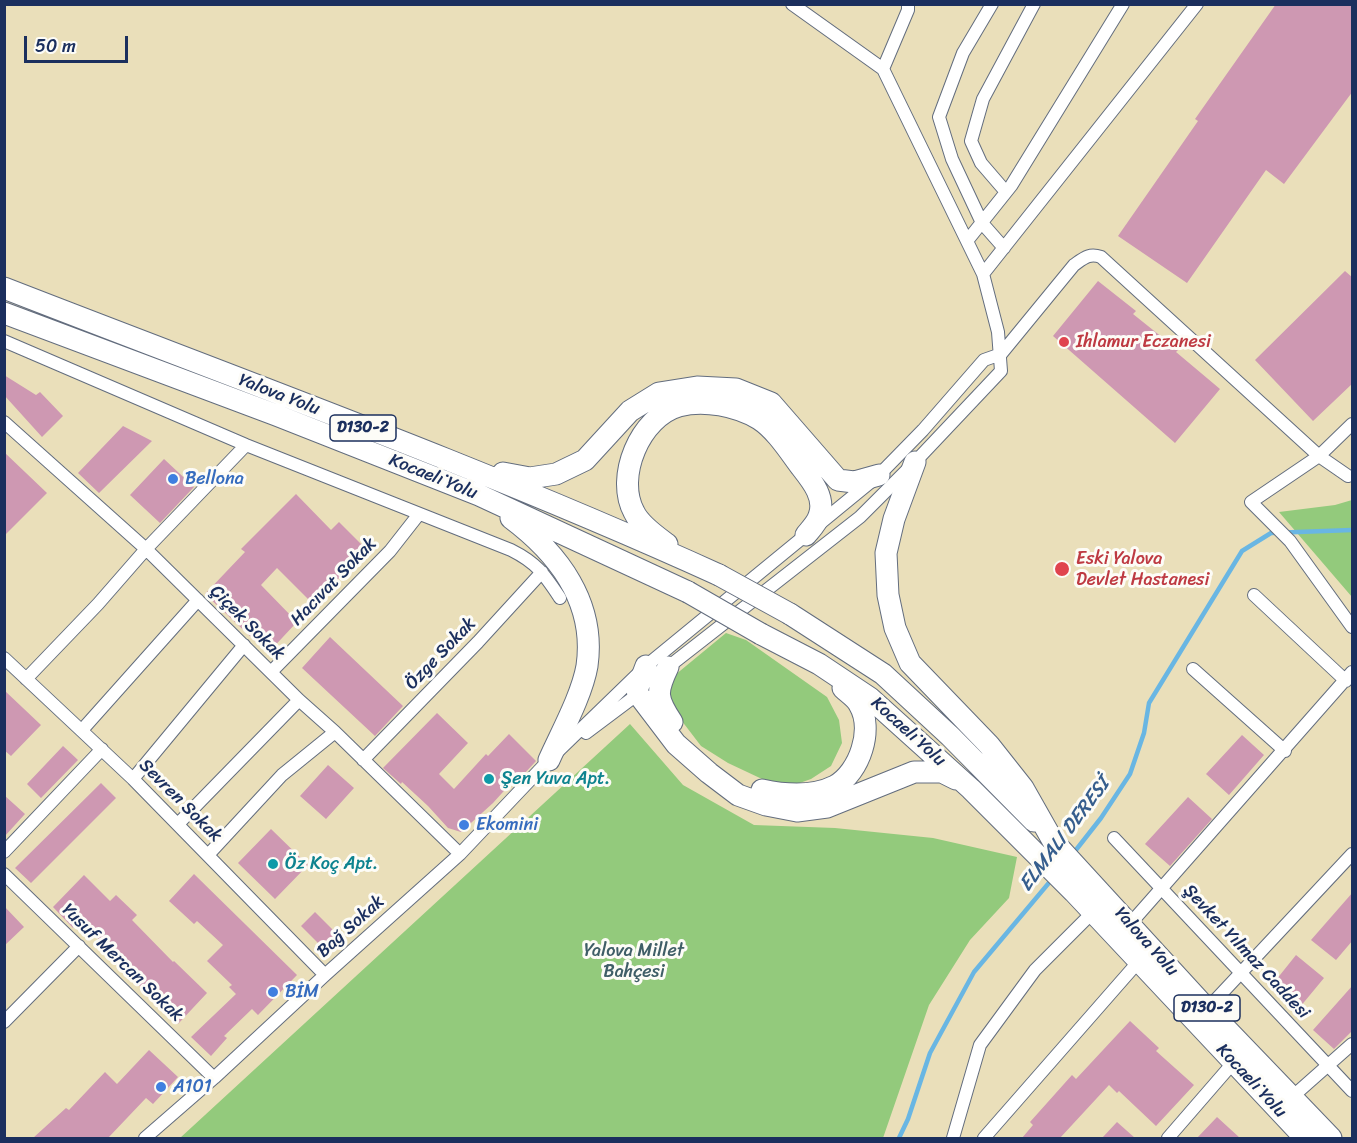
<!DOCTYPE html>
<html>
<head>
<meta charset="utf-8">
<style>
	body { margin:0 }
	#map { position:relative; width:1357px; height:1143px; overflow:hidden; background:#eadfba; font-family:Sriracha,sans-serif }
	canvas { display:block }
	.frame { position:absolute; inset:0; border:6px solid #1b2f5e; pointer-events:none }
	.scale { position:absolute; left:24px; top:36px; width:104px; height:27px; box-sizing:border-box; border:3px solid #1b2f5e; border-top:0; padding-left:8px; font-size:18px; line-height:21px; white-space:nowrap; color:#1b2f5e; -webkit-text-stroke:4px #fdfcf7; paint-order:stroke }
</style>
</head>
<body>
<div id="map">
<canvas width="1357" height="1143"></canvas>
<div class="frame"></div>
<div class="scale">50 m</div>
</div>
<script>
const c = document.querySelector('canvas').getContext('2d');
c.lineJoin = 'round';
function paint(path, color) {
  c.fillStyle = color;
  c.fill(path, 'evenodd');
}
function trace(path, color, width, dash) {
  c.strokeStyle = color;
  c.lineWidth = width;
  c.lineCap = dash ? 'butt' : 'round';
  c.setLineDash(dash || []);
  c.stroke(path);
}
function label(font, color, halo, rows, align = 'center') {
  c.font = font + ' Sriracha,sans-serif';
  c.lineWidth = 6;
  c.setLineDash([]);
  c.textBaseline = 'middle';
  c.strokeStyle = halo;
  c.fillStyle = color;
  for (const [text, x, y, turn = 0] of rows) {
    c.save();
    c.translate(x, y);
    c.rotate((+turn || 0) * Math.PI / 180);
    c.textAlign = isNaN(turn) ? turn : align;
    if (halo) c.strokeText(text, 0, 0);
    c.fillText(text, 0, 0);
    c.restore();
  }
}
paint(new Path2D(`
	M1352,500V597L1279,512L1335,505Z
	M726,633L746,640L827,697L839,720L842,743L831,766L811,779L794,785L762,779L728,763L701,746L675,712L668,692L669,680Z
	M630,724L683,785L754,825L835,828L933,838L1017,857L1009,898L970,940L929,1005L883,1138H180Z`), '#93ca7c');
trace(new Path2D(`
	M1072,855L1101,818L1130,774L1144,733L1149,703L1242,551L1271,533L1352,530
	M899,1138L908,1119L930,1053L974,972L1053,878`), '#69b6e3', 4.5);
paint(new Path2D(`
	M1276,4H1353V91L1284,184L1266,170L1187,283L1118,236L1198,121L1195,119Z
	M1345,271L1353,278V383L1313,421L1255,360Z
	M1098,281L1136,311L1133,314L1178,350L1176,352L1220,389L1175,443L1053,336Z
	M4,375L36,395L40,392L63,416L42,437L4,395Z
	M123,426L152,441L99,493L78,473Z
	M4,452L47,493L4,536Z
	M164,459L194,487L160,523L130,495Z
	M296,494L331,530L339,522L367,550L313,604L277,568L261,585L297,622L268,653L205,594L245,552L241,549Z
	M330,637L403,706L375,736L302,668Z
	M4,690L41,725L11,756L4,750Z
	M437,713L468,743L439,774L454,789L486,754L488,756L509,734L536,761L524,774L521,772L493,803L461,832L448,828L428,806L402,782L401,784L383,768Z
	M1242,735L1264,755L1229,795L1206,774Z
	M63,746L78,760L41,798L27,784Z
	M328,765L354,788L326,819L300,796Z
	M101,783L116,798L31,883L15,868Z
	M4,795L25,814L4,837Z
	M1188,797L1212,819L1170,866L1145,844Z
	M271,829L308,865L275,899L238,863Z
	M194,874L297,975L258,1015L252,1009L224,1036L227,1038L211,1056L191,1037L236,994L229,987L232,985L207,961L223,945L197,921L194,924L169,901Z
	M84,875L110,901L116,895L137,915L132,920L173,962L174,961L207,993L178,1024L145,992L114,958L116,955L79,921L73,928L53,907Z
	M1353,892V940L1336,960L1311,940Z
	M4,906L24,927L4,946Z
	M315,912L339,936L325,950L301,926Z
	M1296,955L1324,978L1300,1007L1272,985Z
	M1353,985V1030L1334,1049L1313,1030Z
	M1130,1021L1159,1048L1156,1051L1194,1085L1156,1126L1119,1091L1117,1093L1109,1085L1060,1138H1022L1033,1125L1030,1122L1072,1075L1076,1079Z
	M149,1050L178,1077L153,1104L146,1098L108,1138H33L66,1108L69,1110L105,1072L117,1084Z
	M1217,1117L1240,1138H1197Z
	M1117,1122L1135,1138H1102Z`), '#ce98b2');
const street = new Path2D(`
	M992,4L963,53L939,117L952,159L982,223L1004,248
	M883,69L908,10V4
	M1006,192L981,163L971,141L983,99L1034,4
	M967,241L1011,186L1123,4
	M983,274L1197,4
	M4,341L246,445L511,550C537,563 544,574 560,598
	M4,422L146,549L299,700L335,732L460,854
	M1352,424L1319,456L1251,502L1290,541L1352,627
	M1254,595L1346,681
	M4,658L133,779L325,975
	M1193,669L1285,751
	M663,671L860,517L915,462L1001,371L998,332L983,274L883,69L792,4
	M271,672L390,551L419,514
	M26,679L98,604L146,549L246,445
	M82,730L198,600
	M586,733L642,691
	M363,760L478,642L542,572
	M133,779L244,645
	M178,824L299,700
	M1114,838L1352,1091
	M4,852L102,749
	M208,855L282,775L335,732
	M4,874L214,1078
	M1130,924L1352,672
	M1207,1009L1352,854
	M4,1022L79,946
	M1291,1098L1352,1044
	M145,1138L214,1078L325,975L460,854L549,760L646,666L879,475L923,430L984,360L1001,354L1074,265C1084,258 1089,253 1101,257L1319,456L1348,476
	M953,1138L980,1045L1035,970L1092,913
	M984,1138L1139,961
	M1168,1138L1233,1063`);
const highway = new Path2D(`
	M4,288C243,381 486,469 719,575
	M4,313L276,415L479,495L688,592
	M915,462L894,519L886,553L888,595L895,628L910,663L989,745L1023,788L1053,841L1207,1009L1331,1138
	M503,473L530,478L556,474L585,460L630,411L659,393L697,387L736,389L771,403L838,480L854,482L879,475
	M511,518C559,554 596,603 587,666C582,695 561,733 549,760
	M667,544C656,536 640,525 634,512C615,477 640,417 679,406C704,399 737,406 759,419C776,430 789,451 801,467C812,481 826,498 819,516C817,523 810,530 806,535
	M790,614L883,674L950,736L1034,821
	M761,634L819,664L870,698L971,789L1074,892L1305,1138
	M646,666L637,690L638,694L676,744L709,773L738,795L766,805L797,811L827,807L914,772H942L956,779
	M668,667C656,692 656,698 672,722
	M762,790C785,795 813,797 835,786C860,772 874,729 859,704C856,698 848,693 843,688`);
trace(street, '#636d7e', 14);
trace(highway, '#636d7e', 23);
trace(street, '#fff', 12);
trace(highway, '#fff', 21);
const highwayBridge = new Path2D(`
	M719,575L790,614
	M688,592L761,634`);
trace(highwayBridge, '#636d7e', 23, []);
trace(highwayBridge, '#fff', 21);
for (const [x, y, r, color] of [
	[1064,342,6,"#e0444e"],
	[173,479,6,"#3f7fe0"],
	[1062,569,8,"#e0444e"],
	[489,779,6,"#0f9aa8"],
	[464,825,6,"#3f7fe0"],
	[273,864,6,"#0f9aa8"],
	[273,992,6,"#3f7fe0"],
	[161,1087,6,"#3f7fe0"]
]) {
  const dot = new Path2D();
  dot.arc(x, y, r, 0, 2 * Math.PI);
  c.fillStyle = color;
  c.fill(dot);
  trace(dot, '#fdfcf7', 2);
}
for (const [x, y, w] of [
	[363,428,66],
	[1207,1008,66]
]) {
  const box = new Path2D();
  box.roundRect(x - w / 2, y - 13, w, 26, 4.5);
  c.fillStyle = '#fdfcf7';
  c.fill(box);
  trace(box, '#1b2f5e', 1.5);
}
label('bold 16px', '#1b2f5e', null, [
	["D130-2",363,428],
	["D130-2",1207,1008]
]);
label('18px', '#be3a42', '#fdfcf7', [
	["Ihlamur Eczanesi",1076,342],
	["Eski Yalova",1076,559],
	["Devlet Hastanesi",1076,580]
], 'left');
label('18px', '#1b2f5e', '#fdfcf7', [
	["Yalova Yolu",279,395,21],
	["Kocaeli̇ Yolu",433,477,22],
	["Hacıvat Sokak",334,582,-46],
	["Çiçek Sokak",247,623,45],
	["Özge Sokak",441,654,-46],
	["Kocaeli̇ Yolu",908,732,42],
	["Sevren Sokak",180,801,45],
	["Bağ Sokak",351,927,-42],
	["Yalova Yolu",1146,942,48],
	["Şevket Yılmaz Caddesi",1246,952,47],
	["Yusuf Mercan Sokak",122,963,44],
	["Kocaeli̇ Yolu",1251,1081,47]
]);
label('18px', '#366cbe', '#fdfcf7', [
	["Bellona",185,479],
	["Ekomini",476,825],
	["BİM",285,992],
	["A101",173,1087]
], 'left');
label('18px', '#0d838f', '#fdfcf7', [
	["Şen Yuva Apt.",501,779],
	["Öz Koç Apt.",285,864]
], 'left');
label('18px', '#3f5e67', '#fdfcf7', [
	["Yalova Millet",634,951],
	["Bahçesi",634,972]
]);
label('italic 20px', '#365e8d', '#fdfcf7', [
	["ELMALI DERESİ",1065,835,-53]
]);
</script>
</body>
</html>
